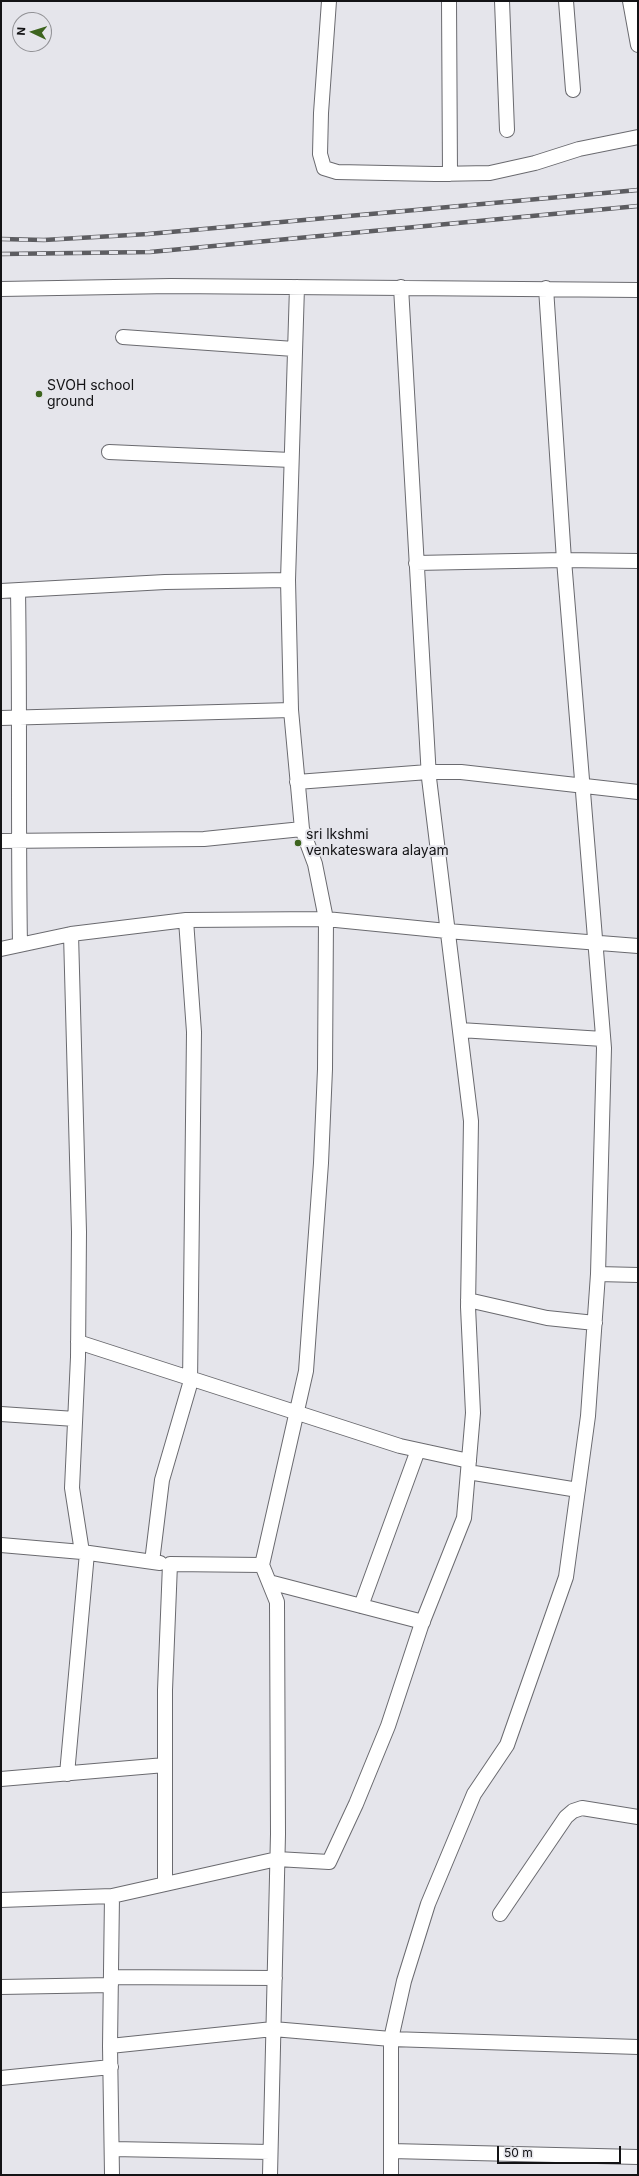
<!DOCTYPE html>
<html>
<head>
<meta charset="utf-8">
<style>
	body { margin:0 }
	#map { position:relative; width:639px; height:2176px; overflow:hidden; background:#e5e5eb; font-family:Inter,sans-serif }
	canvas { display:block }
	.frame { position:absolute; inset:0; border:2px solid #131315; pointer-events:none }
	.north { position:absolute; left:12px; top:12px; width:40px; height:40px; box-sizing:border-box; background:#e5e5eb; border:1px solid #919195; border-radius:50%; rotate:274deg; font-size:11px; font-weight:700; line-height:16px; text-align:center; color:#131315 }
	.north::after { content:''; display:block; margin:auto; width:14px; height:18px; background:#3d641e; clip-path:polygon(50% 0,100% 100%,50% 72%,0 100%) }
	.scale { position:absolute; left:497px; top:2146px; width:124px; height:18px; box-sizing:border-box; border:2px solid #131315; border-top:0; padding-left:5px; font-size:12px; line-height:14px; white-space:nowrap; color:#131315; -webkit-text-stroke:3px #e5e5eb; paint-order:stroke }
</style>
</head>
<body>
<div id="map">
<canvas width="639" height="2176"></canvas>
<div class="frame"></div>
<div class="north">N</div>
<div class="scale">50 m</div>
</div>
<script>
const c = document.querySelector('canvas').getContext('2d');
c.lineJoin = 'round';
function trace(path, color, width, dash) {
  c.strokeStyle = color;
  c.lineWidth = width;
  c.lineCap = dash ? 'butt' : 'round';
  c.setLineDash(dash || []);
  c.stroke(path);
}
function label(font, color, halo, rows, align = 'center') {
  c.font = font + ' Inter,sans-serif';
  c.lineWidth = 4;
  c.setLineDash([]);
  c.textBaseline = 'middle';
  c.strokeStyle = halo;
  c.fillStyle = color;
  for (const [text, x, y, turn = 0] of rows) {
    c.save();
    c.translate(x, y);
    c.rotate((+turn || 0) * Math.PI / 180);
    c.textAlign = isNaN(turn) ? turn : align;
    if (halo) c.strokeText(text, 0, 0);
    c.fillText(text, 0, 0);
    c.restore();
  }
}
const street = new Path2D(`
	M329,1L321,113L320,154L324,168L337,172L435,174L490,173L535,163L579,149L638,137
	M449,1L450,174
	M502,1L507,130
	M566,1L573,90
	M630,1L638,45
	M1,289L171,286L638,290
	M123,337L294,349
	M109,452L291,460
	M416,563L564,560L638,561
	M1,591L165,582L288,580
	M18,591C20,709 18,827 20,945
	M1,718L291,710
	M297,782L428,772H461L638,792
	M1,841L204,839L302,829
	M71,934L79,1232L78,1357L72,1488L82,1552
	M1,949L71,934L186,920L326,919L447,931L638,946
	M460,1030L603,1039
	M598,1274L638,1275
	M468,1300L547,1318L595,1323
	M78,1342L400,1446L469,1461
	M1,1414L75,1419
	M468,1472L578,1490
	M1,1545L82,1552L160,1563
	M152,1562L162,1480L190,1384L194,1032L186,920
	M269,1582L423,1622
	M361,1606L418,1450
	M67,1774L87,1553
	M1,1779L165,1765
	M165,1884V1690L170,1564L262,1565
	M1,1900L112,1896
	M500,1914L566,1817L573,1811L582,1808L638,1817
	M111,1977L275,1978
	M1,1987L111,1985
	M110,2046L273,2029L391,2039L638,2047
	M1,2078L111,2067
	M112,2149L270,2152
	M391,2151L638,2157
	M112,2175L110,2046L112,1896L277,1859L329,1862L356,1804L388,1726L421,1626L464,1518L473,1413L468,1307L471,1121L429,778L401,287
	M270,2175L278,1834L277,1602L262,1565L306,1371L321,1163L325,1069L326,919L315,864L302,829L291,710L288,580L297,287
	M391,2175V2039L404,1981L428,1904L474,1794L507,1745L566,1577L588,1416L598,1274L604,1048L564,560L546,288`);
trace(street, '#6a6a6f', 16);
trace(street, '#fff', 14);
const rail = new Path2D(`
	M1,239L44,240L148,234L638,190
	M1,254L150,252L638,206`);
trace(rail, '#5d5d61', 4.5);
trace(rail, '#e5e5eb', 3, [9]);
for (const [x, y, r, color] of [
	[39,394,4,"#3d641e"],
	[298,843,4,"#3d641e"]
]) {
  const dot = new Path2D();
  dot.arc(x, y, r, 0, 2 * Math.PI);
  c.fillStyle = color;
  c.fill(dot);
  trace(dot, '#e5e5eb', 1.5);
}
label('14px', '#131315', '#e5e5eb', [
	["SVOH school",47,386],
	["ground",47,402],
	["sri lkshmi",306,835],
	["venkateswara alayam",306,851]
], 'left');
</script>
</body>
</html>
